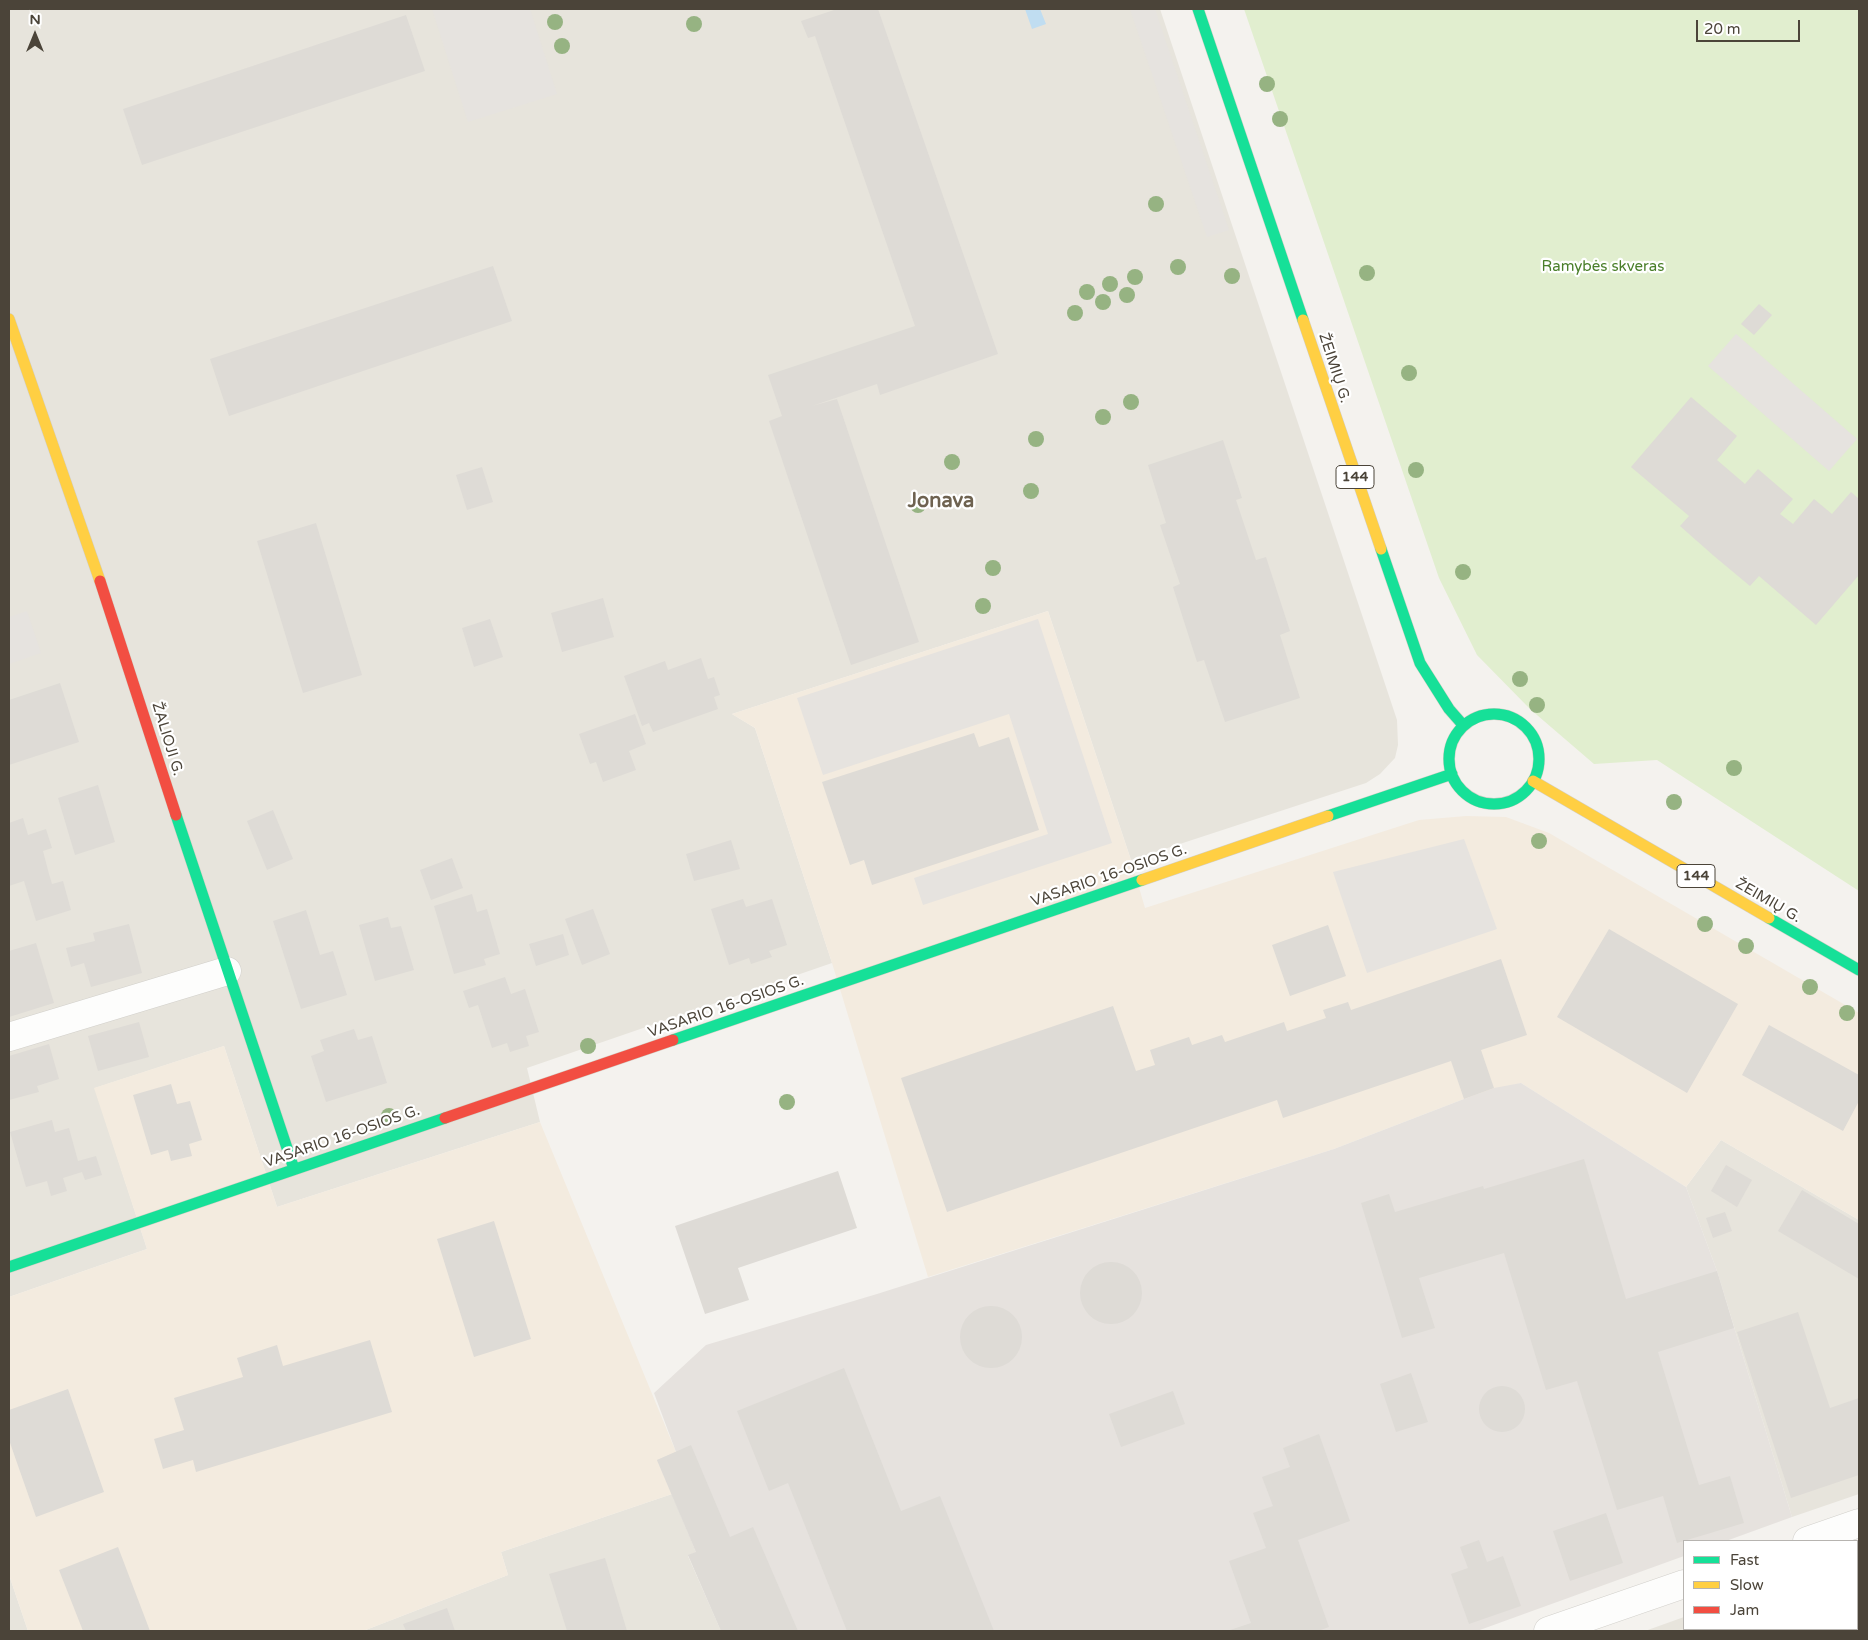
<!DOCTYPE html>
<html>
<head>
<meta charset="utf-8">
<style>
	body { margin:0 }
	#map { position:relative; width:1868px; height:1640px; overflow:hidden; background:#f4f2ee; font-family:"Varela Round",sans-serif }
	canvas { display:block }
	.frame { position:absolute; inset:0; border:10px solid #4b4439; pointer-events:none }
	.legend { position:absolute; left:1683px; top:1540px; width:175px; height:90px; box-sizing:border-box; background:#fff; border:1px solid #b7b4b0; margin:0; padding:6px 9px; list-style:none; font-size:15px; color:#4b4439 }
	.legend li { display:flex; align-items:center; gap:10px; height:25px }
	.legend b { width:25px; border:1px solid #b7b4b0 }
	.north { position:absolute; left:10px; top:10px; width:50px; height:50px; -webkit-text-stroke:4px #fff; paint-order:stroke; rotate:0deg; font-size:14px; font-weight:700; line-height:20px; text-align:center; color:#4b4439 }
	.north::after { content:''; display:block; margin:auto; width:18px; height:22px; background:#4b4439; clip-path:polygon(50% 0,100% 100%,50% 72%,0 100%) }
	.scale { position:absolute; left:1696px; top:20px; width:104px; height:22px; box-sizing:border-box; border:2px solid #4b4439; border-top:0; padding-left:6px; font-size:15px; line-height:18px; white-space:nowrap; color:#4b4439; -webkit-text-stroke:4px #fff; paint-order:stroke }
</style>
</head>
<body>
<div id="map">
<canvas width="1868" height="1640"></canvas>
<div class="frame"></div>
<ul class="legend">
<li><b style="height:6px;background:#16e098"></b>Fast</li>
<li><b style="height:6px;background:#ffcf43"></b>Slow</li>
<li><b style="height:6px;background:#f24e42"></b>Jam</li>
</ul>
<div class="north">N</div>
<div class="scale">20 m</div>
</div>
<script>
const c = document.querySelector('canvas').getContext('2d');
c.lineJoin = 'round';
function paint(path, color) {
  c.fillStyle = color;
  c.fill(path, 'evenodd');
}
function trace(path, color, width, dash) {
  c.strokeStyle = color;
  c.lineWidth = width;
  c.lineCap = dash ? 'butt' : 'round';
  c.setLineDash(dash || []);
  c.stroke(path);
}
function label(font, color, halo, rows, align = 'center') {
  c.font = font + ' "Varela Round",sans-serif';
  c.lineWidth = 4.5;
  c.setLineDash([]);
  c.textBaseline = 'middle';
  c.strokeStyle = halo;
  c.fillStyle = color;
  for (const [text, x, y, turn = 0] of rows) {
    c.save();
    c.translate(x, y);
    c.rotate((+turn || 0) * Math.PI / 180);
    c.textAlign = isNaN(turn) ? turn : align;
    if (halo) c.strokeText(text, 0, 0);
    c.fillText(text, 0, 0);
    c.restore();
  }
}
paint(new Path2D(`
	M9,9H1160L1397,720L1398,745L1395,758L1380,774L1366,783L1131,860L1048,611L732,714L755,728L832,963L527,1068L540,1122L277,1207L224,1046L95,1088L147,1249L9,1297Z
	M1721,1140L1859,1220V1494L1792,1517L1717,1271L1686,1187Z
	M672,1494L696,1552L688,1556L721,1631H363L508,1575L501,1552Z
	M1859,1556V1631H1645L1684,1617V1629H1857V1557Z
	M9,1575L28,1631H9Z`), '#e7e4dc');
paint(new Path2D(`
	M1048,611L1131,860L1145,908L1419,820L1466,816L1506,817L1549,833L1859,1013V1220L1721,1140L1686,1187L1521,1083L1464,1099L1334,1149L928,1277L832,963L755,728L732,714Z
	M224,1046L277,1207L540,1122L676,1452L672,1494L501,1552L508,1575L363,1631H28L9,1575V1297L147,1249L94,1088Z`), '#f3ebdf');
paint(new Path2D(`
	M1521,1083L1686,1187L1717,1271L1792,1517L1726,1541H1684V1556L1477,1631H721L688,1555L696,1552L657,1460L676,1452L654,1393L706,1345L877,1294L1334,1149L1464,1099L1494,1088Z`), '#e6e2de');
paint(new Path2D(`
	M1244,9H1859V891L1657,760L1594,764L1530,709L1477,655L1439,578Z`), '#e1eecf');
paint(new Path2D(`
	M432,9H530L557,94L468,122Z
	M1130,9H1155L1229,230L1207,237Z
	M1736,334L1857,439L1829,471L1708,366Z
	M27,611L41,653L9,664V617Z
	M1038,619L1112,843L923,905L914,878L1048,834L1009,714L823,775L797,698Z
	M1464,839L1497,929L1367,973L1333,872Z`), '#e6e3df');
paint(new Path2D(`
	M1025,9H1040L1046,24L1032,29Z`), '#c0ddf1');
paint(new Path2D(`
	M837,9H878L998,354L880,395L877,384L812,406L837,399L919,642L851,665L769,421L782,416L768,375L915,326L815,36L808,38L801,21Z
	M406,15L425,71L142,165L123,109Z
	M493,266L512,321L229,416L210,359Z
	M1759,304L1772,315L1754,335L1741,324Z
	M1691,397L1737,436L1717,460L1745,484L1758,469L1793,499L1780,514L1793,524L1814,499L1832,514L1851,492L1859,499V575L1816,625L1759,576L1750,586L1714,556L1680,526L1689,516L1631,467Z
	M1223,440L1242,498L1236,500L1256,560L1266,557L1290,631L1280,635L1300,698L1225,722L1204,660L1197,662L1173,587L1180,584L1160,525L1166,523L1148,465Z
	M482,467L493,502L467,510L456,475Z
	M316,523L362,675L303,693L257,541Z
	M603,598L614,637L562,652L551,613Z
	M490,619L503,657L474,667L462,628Z
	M701,658L708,679L714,677L720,695L714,697L718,709L653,732L649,723L642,726L624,676L665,661L668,670Z
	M60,683L79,742L9,765V700Z
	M635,714L646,744L629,751L636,770L603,782L596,762L590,764L579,734Z
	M974,733L979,747L1009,737L1039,830L872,885L864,860L850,865L822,782Z
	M98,785L115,842L75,855L58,798Z
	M273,810L293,859L267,870L247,821Z
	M23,818L28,835L46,829L52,848L43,851L49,874L52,884L63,881L71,910L36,921L24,881L9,886V823Z
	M731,840L740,869L694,881L686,854Z
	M452,858L463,888L431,900L420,870Z
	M472,894L477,912L487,909L500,954L484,959L486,965L454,974L434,906Z
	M743,899L746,907L772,899L787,945L769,951L772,957L751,964L749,958L729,965L711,909Z
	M593,909L610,954L582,965L565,919Z
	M306,910L320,955L333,951L347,995L301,1009L273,921Z
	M388,917L391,928L401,926L414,970L375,981L359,925Z
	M129,924L142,973L91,987L84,963L71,967L66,948L95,941L93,933Z
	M1328,925L1346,976L1290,996L1272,945Z
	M1609,929L1738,1004L1687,1093L1557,1017Z
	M563,934L569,955L536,966L529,944Z
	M36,943L54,1003L9,1017V951Z
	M1501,959L1527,1035L1481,1050L1494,1088L1464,1099L1451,1061L1283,1118L1277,1100L947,1212L901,1078L1113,1006L1136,1071L1155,1065L1150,1050L1189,1037L1192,1045L1222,1035L1225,1042L1284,1022L1287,1031L1326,1018L1323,1010L1348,1002L1351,1010Z
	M505,977L511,994L525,989L539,1032L526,1036L529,1046L510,1052L507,1043L492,1048L478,1005L469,1008L463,991Z
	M139,1022L149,1057L98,1071L88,1036Z
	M1769,1025L1859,1075V1101L1843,1131L1742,1075Z
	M354,1029L358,1040L372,1036L387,1083L326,1102L311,1056L324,1051L320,1040Z
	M49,1044L59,1079L37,1086L39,1092L9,1100V1056Z
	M171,1084L177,1104L190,1101L202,1140L189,1144L192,1156L171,1161L168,1150L151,1155L133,1095Z
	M52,1120L55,1132L69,1128L78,1161L96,1156L102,1175L85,1180L82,1172L63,1178L67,1191L51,1196L47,1181L26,1187L10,1132Z
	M1584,1159L1626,1299L1717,1271L1734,1328L1658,1352L1699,1485L1730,1476L1744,1523L1677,1543L1663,1496L1617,1510L1577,1381L1546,1390L1504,1253L1419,1278L1435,1328L1402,1338L1361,1203L1389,1194L1395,1212L1483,1186L1484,1189Z
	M1726,1165L1752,1180L1737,1207L1711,1191Z
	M838,1171L857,1228L738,1268L749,1300L705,1314L675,1226Z
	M1802,1190L1859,1224V1279L1778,1231Z
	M1725,1212L1732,1231L1713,1238L1706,1218Z
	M494,1221L531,1339L474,1357L437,1239Z
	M1080 1293a31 31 0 1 1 62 0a31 31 0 1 1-62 0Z
	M960 1337a31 31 0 1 1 62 0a31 31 0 1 1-62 0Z
	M1798,1312L1830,1408L1859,1398V1475L1791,1498L1737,1332Z
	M370,1340L392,1412L196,1472L193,1460L163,1469L154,1439L184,1430L174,1398L243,1377L237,1358L277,1345L283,1366Z
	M844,1368L901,1511L940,1496L994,1631H847L788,1483L769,1491L737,1411Z
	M1411,1373L1428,1422L1396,1432L1380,1384Z
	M1479 1409a23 23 0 1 1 46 0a23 23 0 1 1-46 0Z
	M68,1389L104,1492L36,1517L9,1440V1410Z
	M1173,1391L1185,1424L1121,1447L1109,1414Z
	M1319,1434L1350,1521L1298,1540L1329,1627L1318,1631H1227L1251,1623L1229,1561L1266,1548L1253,1513L1273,1506L1262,1477L1290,1467L1283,1448Z
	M691,1445L730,1537L753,1527L798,1631H721L688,1555L696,1552L657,1460Z
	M1606,1513L1623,1563L1570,1581L1553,1531Z
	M1479,1540L1487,1562L1503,1556L1521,1606L1469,1624L1451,1574L1468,1568L1460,1547Z
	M118,1547L150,1631H83L59,1570Z
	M605,1558L627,1631H567L549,1574Z
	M1859,1576V1631H1703L1709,1629H1857V1577Z
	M447,1608L455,1631H406L403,1624Z`), '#dedbd6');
const street = new Path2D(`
	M9,1037L227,971
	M1807,1541L1859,1523
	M1548,1631L1684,1584`);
const fast = new Path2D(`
	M1198,9L1303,320
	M1381,549L1420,663L1449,709L1463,725
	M1449 759a45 45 0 1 1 90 0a45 45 0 1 1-90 0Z
	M176,815L294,1169
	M1328,816L1452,774
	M1769,918L1859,970
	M673,1040L1142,880
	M9,1267L445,1118`);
const slow = new Path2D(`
	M9,319L100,581
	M1303,320L1381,549
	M1533,781L1769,918
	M1142,880L1328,816`);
const jam = new Path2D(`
	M100,581L176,815
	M445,1118L673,1040`);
trace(street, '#d2d0cb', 29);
trace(fast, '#d3cfc5', 12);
trace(slow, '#d3cfc5', 12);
trace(jam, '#d3cfc5', 12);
trace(street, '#fdfdfc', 28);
trace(fast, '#16e098', 11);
trace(slow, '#ffcf43', 11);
trace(jam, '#f24e42', 11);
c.fillStyle = '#96b382';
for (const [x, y] of [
	[555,22],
	[694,24],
	[562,46],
	[1267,84],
	[1280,119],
	[1156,204],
	[1178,267],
	[1367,273],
	[1232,276],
	[1135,277],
	[1110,284],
	[1087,292],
	[1127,295],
	[1103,302],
	[1075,313],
	[1409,373],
	[1131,402],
	[1103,417],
	[1036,439],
	[952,462],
	[1416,470],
	[1031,491],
	[918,505],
	[993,568],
	[1463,572],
	[983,606],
	[1520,679],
	[1537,705],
	[1734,768],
	[1674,802],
	[1539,841],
	[1705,924],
	[1746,946],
	[1810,987],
	[1847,1013],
	[588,1046],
	[787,1102],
	[389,1116]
]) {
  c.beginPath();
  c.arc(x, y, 8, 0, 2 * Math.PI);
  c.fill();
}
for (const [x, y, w] of [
	[1355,477,38],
	[1696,876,38]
]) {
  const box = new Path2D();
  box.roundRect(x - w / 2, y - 11.5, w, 23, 4);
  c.fillStyle = '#fff';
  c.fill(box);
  trace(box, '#4b4439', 1);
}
label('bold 14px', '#4b4439', null, [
	["144",1355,477],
	["144",1696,876]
]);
label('15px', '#4a7f2a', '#fff', [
	["Ramybės skveras",1603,267]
]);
label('15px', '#4b4439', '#fff', [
	["ŽEIMIŲ G.",1334,368,72],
	["ŽALIOJI G.",167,739,73],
	["VASARIO 16-OSIOS G.",1109,876,-19],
	["ŽEIMIŲ G.",1768,901,30],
	["VASARIO 16-OSIOS G.",726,1007,-19],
	["VASARIO 16-OSIOS G.",342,1137,-19]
]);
label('bold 20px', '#6e6250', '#fff', [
	["Jonava",941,502]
]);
</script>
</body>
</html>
